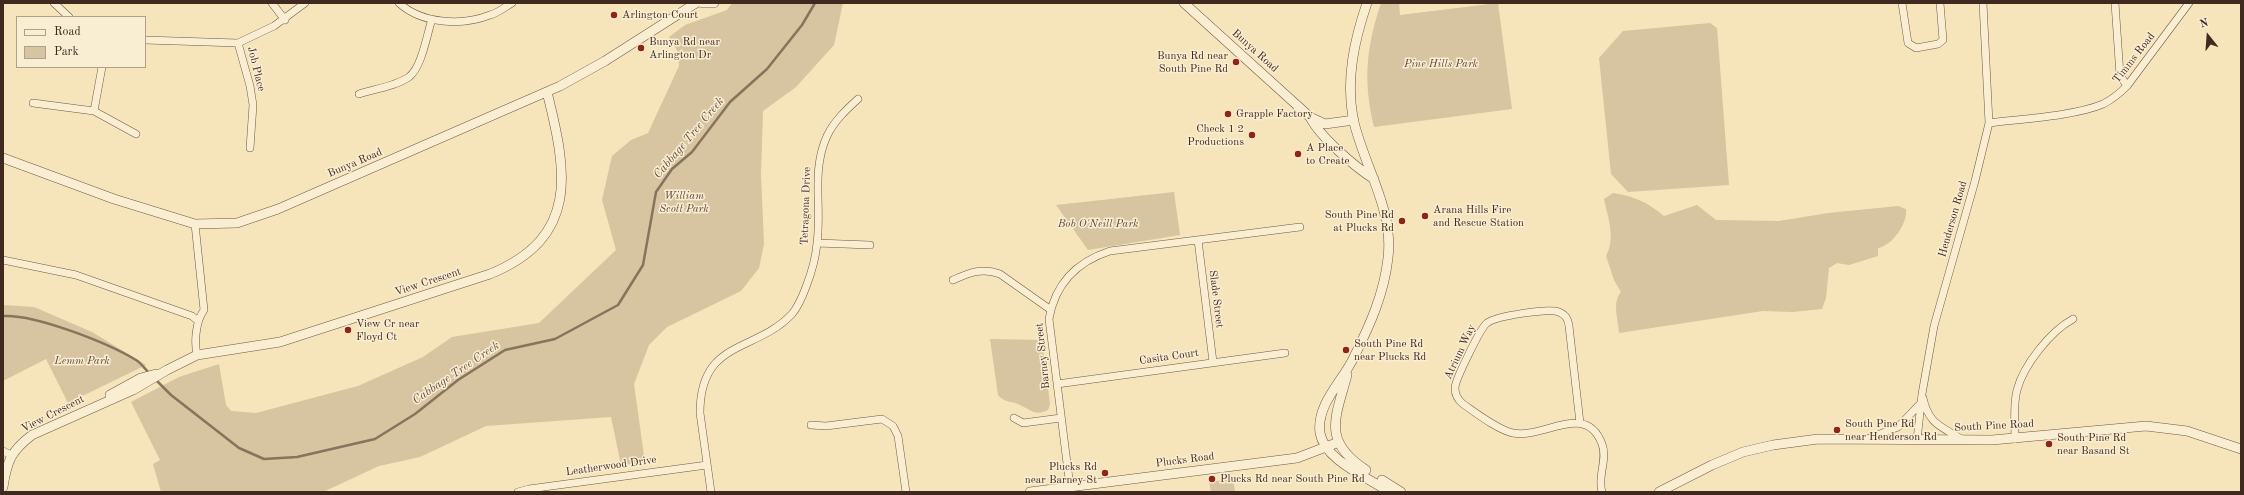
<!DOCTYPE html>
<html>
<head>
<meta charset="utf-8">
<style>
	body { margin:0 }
	#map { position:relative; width:2244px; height:495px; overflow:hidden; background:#f6e4ba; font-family:"Old Standard TT",serif }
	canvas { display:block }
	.frame { position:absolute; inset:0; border:4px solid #402a20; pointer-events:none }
	.legend { position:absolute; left:16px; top:16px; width:130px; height:52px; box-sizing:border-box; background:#f9edd2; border:1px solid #af9f8b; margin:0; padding:5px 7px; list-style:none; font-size:12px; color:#402a20 }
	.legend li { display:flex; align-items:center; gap:8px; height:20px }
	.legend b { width:20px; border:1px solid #af9f8b }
	.north { position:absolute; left:2188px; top:16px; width:40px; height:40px; -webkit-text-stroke:3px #f9edd2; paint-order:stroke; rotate:343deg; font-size:11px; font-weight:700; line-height:16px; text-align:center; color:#402a20 }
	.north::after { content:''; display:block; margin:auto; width:14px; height:18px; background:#402a20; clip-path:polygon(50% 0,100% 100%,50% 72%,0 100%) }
</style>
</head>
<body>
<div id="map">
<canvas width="2244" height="495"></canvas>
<div class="frame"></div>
<ul class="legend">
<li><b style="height:5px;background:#f9edd2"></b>Road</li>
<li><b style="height:11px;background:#d7c4a0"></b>Park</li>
</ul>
<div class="north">N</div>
</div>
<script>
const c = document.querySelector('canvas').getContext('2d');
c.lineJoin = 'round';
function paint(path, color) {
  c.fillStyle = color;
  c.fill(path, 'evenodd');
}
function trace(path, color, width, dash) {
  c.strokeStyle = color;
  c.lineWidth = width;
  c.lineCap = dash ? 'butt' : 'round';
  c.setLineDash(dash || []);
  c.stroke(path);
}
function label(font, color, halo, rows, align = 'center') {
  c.font = font + ' "Old Standard TT",serif';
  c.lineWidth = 3;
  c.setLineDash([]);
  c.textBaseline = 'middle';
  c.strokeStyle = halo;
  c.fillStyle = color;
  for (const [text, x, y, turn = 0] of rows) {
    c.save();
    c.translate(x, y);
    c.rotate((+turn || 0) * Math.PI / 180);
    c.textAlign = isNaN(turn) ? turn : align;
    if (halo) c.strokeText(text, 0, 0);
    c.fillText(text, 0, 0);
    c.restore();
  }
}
paint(new Path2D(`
	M732,3H843L834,45L796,87L763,111L761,175L764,244L759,268L741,291L667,327L649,345L634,384L645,463L621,465L611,417L486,426L420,457L379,466L323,492H161L153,464L160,460L131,402L179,377L219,364L226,405L231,411L256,413L358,386L423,357L452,337L539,323L616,250L602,200L612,156L631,140L648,133L679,66L678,52L669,37L685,25L727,10Z
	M1381,3H1399L1400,15L1498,3L1512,109L1374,127C1363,81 1366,48 1381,3Z
	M1710,23L1717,28L1729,185L1628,192L1611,174L1599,58L1623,31Z
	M1174,192L1180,235L1088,250L1056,205Z
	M1613,193C1634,196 1647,202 1664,216L1697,205L1716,220L1779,221L1828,213L1898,206L1906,209C1908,223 1892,246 1878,248V256L1849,265L1837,263L1829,268L1826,298L1822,309L1793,312L1763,311L1619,333C1618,318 1612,303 1621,292L1614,280L1606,256C1616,238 1608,218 1604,199Z
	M3,305L34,307L92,332L146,365L68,403L46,359L3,381Z
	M990,339L1042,340L1050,404L1048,410C1035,417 1030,409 1018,404C1010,401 1004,402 998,395Z
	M1233,479L1235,492H1211L1209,482Z`), '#d7c4a0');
trace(new Path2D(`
	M3,316C35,314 108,343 136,360C141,363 145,369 149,373
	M155,379L171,395L239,448L264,459L297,457L375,439L415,414L458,380L505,350L555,339L618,305L643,265L656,192L672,169L692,152L730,102L767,69L802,25L815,3`), '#88745d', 2.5);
const minor = new Path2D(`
	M54,3L69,17
	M272,3L285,20
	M399,3C422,24 462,26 490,15C498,13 505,7 512,3
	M1902,3L1908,43L1916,48L1938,44L1943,40L1940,3
	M2115,3L2120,75L2127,86
	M145,40L238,43L274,26L305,3
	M238,43L250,86L253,105L250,148
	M359,94C375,89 396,86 409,77C422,67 427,34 432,19
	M33,103L94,111L136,134
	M94,111L102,67
	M1989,123C2020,119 2075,116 2103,104C2113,99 2120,93 2127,86L2189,3
	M195,224L204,310C196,321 194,341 197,355
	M1198,240L1213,362
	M817,243L870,245
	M3,260L76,275L192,316L197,320
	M953,280C969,273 982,267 1000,274L1051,310
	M1057,384L1285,353
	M1923,398C1929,425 1941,426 1963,440
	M1014,418L1023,423L1061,418
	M1580,423L1569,326C1568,319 1566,315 1559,312C1548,308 1496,316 1487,323C1481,327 1455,380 1455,388C1455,395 1458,400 1463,404C1476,413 1498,430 1513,433C1544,439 1586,401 1602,444C1608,460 1597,476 1602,492
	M811,425L826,426L882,419L893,426L898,436L906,492
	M1872,437L1898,427L1921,403
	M2015,439C2015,423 2013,405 2017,390C2024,364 2051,331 2073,319
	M1917,440L1922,394L1934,326L1975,181L1989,123L1983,3
	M3,451L11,455
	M1070,487L1049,319C1055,284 1076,262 1110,251L1300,227
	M518,492L529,489L707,465
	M711,492L700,413C700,339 755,353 792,314C797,308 803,295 806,287C811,274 816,257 817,243C822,206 811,171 827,136C834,121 847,109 858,99`);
const tertiary = new Path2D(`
	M702,3H714
	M1184,3L1310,117L1325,124L1354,120
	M1367,3C1354,41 1346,79 1353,118C1363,165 1394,208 1388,258C1384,294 1370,325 1354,357C1343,381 1316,404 1320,433C1325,461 1368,477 1389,492
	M1310,117C1320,137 1355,167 1374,179
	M3,158L114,199L195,224L237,223L278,209L560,86L605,61L696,3
	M1347,375C1336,417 1321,441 1366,470
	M110,395L141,378L156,374
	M1382,480L1401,492
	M3,487C7,461 11,451 32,435L133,390L167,370L197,355L280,342L490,274C580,237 567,172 547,92
	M1030,492L1297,458L1339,442
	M1659,492L1712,465L1743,452L1773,445L1818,439L1992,440L2146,426L2187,431L2241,449`);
trace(minor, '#6e5846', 8);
trace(tertiary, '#6e5846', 10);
trace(minor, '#f9edd2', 7);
trace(tertiary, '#f9edd2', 9);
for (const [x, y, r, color] of [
	[614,15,4,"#8f2418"],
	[641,48,4,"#8f2418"],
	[1236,62,4,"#8f2418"],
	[1228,114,4,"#8f2418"],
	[1252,135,4,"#8f2418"],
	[1298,154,4,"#8f2418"],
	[1425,216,4,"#8f2418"],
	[1402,221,4,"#8f2418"],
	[348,330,4,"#8f2418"],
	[1346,350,4,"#8f2418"],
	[1837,430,4,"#8f2418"],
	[2049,444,4,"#8f2418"],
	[1105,473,4,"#8f2418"],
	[1212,479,4,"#8f2418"]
]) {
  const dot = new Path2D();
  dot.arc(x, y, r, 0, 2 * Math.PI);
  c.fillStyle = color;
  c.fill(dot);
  trace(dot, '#f9edd2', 1.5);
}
label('11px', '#402a20', '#f9edd2', [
	["Arlington Court",622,15],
	["Bunya Rd near",649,42],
	["Arlington Dr",649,55],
	["Bunya Rd near",1228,56,"right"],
	["South Pine Rd",1228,69,"right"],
	["Grapple Factory",1236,114],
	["Check 1 2",1244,129,"right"],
	["Productions",1244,142,"right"],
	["A Place",1306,148],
	["to Create",1306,161],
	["Arana Hills Fire",1433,210],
	["and Rescue Station",1433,223],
	["South Pine Rd",1394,215,"right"],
	["at Plucks Rd",1394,228,"right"],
	["View Cr near",356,324],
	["Floyd Ct",356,337],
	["South Pine Rd",1354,344],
	["near Plucks Rd",1354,357],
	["South Pine Rd",1845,424],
	["near Henderson Rd",1845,437],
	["South Pine Rd",2057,438],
	["near Basand St",2057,451],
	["Plucks Rd",1097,467,"right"],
	["near Barney St",1097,480,"right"],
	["Plucks Rd near South Pine Rd",1220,479]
], 'left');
label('11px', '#402a20', '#f9edd2', [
	["Bunya Road",1255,51,42],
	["Timms Road",2134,58,-52],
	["Job Place",256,69,76],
	["Bunya Road",355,163,-23],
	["Tetragona Drive",806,206,-88],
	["Henderson Road",1953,219,-74],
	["View Crescent",428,282,-18],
	["Slade Street",1216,299,83],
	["Atrium Way",1460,352,-65],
	["Barney Street",1043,356,-96],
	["Casita Court",1169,357,-8],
	["View Crescent",53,414,-27],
	["South Pine Road",1994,426,-3],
	["Plucks Road",1185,460,-7],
	["Leatherwood Drive",611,466,-8]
]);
label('italic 11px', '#5e493a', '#f9edd2', [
	["Pine Hills Park",1441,64],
	["William",684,196],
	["Scott Park",684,209],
	["Bob O'Neill Park",1098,224],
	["Lemm Park",82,361]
]);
label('italic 12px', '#644f3f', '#f9edd2', [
	["Cabbage Tree Creek",689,138,-50],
	["Cabbage Tree Creek",456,373,-34]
]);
</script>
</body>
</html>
